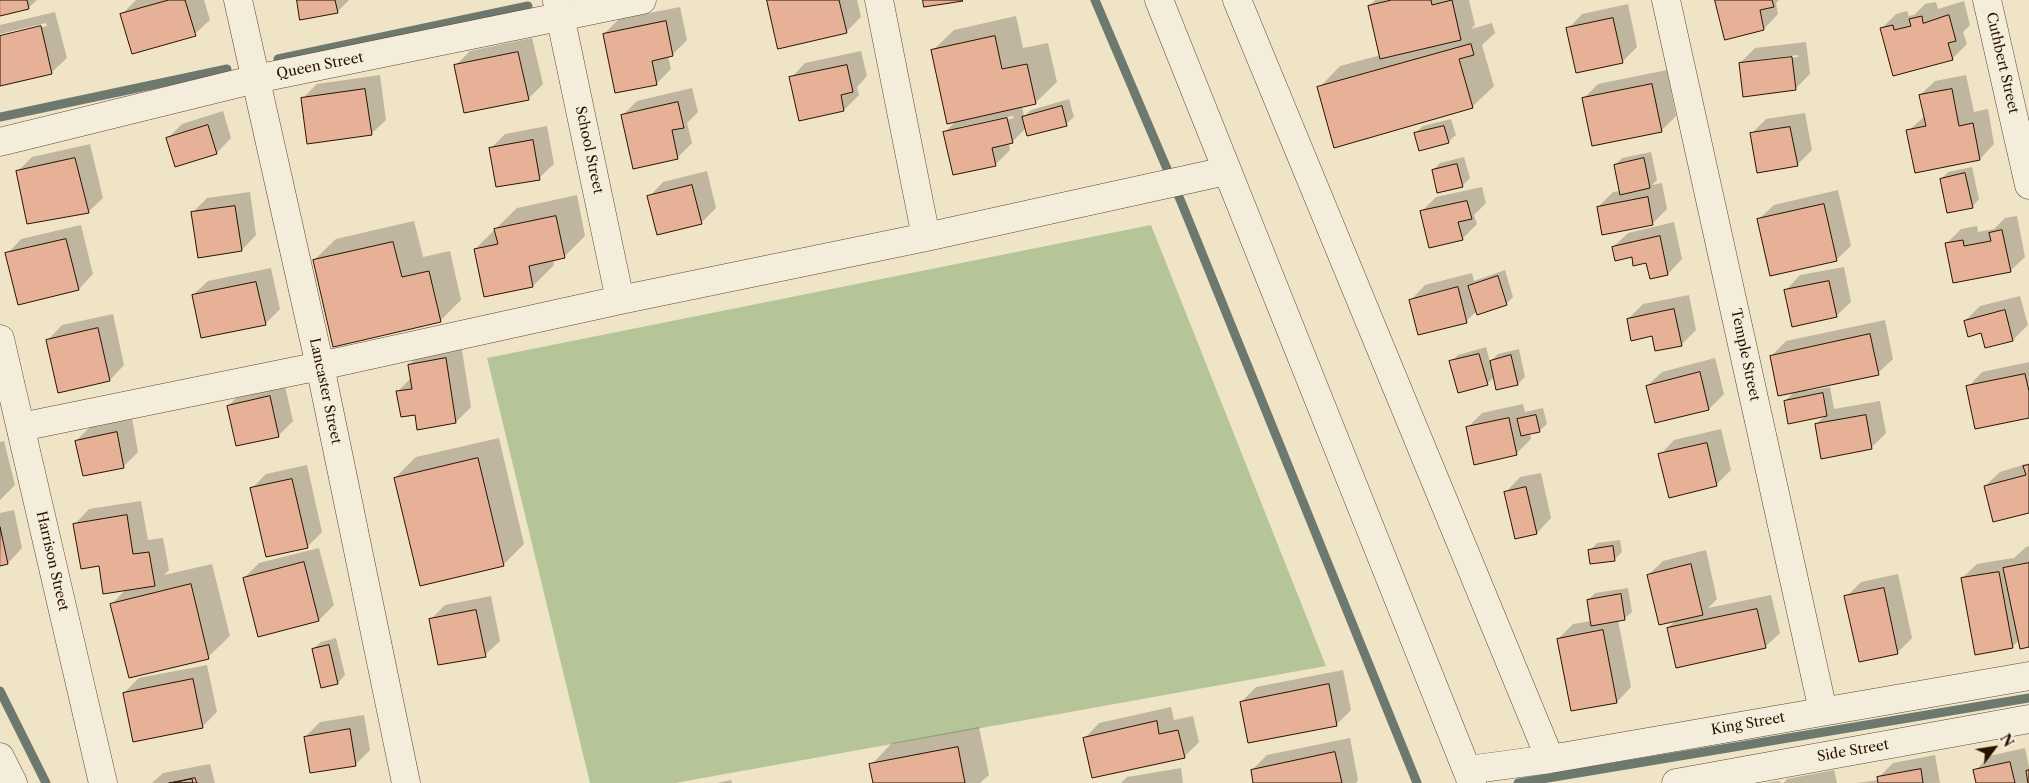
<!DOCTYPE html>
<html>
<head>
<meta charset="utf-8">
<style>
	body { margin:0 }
	#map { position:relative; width:2029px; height:783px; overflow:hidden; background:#f0e4c7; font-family:"Libre Caslon Text",serif }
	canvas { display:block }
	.north { position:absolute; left:1969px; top:723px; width:50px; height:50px; -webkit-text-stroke:4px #f5eddb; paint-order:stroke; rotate:59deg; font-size:14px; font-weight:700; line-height:20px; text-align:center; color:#2a1200 }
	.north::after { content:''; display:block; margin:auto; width:18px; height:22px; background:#2a1200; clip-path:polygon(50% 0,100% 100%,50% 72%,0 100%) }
</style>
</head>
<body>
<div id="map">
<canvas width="2029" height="783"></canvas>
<div class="north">N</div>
</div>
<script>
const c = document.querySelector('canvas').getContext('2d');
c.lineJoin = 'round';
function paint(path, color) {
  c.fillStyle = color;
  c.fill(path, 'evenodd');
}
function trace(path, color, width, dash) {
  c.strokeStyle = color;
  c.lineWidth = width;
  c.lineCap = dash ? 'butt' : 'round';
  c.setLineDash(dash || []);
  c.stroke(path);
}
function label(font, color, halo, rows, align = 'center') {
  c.font = font + ' "Libre Caslon Text",serif';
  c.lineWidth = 4;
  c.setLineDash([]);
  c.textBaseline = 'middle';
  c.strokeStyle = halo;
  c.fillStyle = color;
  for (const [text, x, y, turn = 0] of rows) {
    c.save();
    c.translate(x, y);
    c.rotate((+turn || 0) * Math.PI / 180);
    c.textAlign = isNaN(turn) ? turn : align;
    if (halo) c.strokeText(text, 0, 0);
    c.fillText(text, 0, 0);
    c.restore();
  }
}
paint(new Path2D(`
	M1151,225L1326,666L675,783H590L487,358Z`), '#b6c598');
paint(new Path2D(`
	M0,0H37L28,8L0,15Z
	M136,0H204L210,20L195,34L121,15Z
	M298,0H349L337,12Z
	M768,0H857L861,17L846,32Z
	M1375,0H1469L1475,25L1471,29L1492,23L1495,33L1482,45L1494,86L1472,107L1319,88L1340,66L1381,55L1369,6Z
	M1716,0H1779L1776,3L1778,14L1764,29Z
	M1964,1L1970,25L1963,32L1967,44L1952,59L1882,28L1896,14L1907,11L1909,16L1914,15L1925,4L1936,2L1938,9Z
	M1628,4L1637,47L1622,62L1568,29L1582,14Z
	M680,7L687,40L672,55L668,56L671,69L656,84L604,34L619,19Z
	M55,12L67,58L52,72L0,85V37L47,26L46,23L0,34V25Z
	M1016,16L1023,48L1048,43L1057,82L1035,103L1022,106L1024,116L1031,110L1069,99L1074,117L1066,124L1026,128L1012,142L1009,143L1010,150L995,165L945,132L957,120L932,51L954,30ZM1013,116L1014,118L960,130V127Z
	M532,38L543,84L528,99L455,66L470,51Z
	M1806,42L1810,74L1795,89L1740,63L1755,48ZM1798,55V57L1755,62V60Z
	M861,51L867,76L857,87L859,95L844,110L800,119L791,78L805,63Z
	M1667,70L1676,116L1661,131L1584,98L1598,84Z
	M380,75L386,120L371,134L302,99L317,84Z
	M1966,75L1974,112L1988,109L1994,144L1980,159L1908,131L1925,116L1920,95L1935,81Z
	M692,88L698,112L687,123L692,143L677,158L622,116L637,101Z
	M223,111L231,138L217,153L175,165L167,139L182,124Z
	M1805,113L1812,150L1797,165L1751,134L1766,119Z
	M1451,119L1456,135L1448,142L1415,133L1423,126Z
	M547,126L554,164L539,178L491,148L505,134Z
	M90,144L103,198L88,212L17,172L32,157Z
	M1651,152L1657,180L1652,185L1662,183L1667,209L1652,224L1598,207L1613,192L1620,191L1615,165L1622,158Z
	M1464,157L1470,178L1462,186L1433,170L1440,163Z
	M1972,167L1979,199L1972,207L1941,179L1948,172Z
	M707,171L716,208L701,223L649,197L663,182Z
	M1482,187L1486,203L1474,215L1477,224L1462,239L1421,212L1436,197Z
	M1838,190L1851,246L1836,260L1759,219L1774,205Z
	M250,192L256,235L242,250L192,213L207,198Z
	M577,195L585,236L564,257L553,259L554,265L533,286L475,249L517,208Z
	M2017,216L2025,257L2010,271L1946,244L1961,229L1977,226L1978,232L1994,229L2005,218Z
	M414,221L423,257L450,251L461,300L440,321L314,260L336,239Z
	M1674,222L1682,259L1668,274L1647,262L1613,247L1628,233Z
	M81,225L93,274L79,289L7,254L21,239Z
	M1844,267L1851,302L1836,316L1786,290L1800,275Z
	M271,268L280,309L265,324L193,295L208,281Z
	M1505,270L1513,297L1506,304L1477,311L1466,321L1411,300L1425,285L1472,273L1474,281Z
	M1689,295L1696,330L1681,345L1628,319L1643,304Z
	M2020,296L2028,325L2013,340L1986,346L1982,332L1965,321L1980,306Z
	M113,314L124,365L110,380L48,340L62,325Z
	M1885,320L1893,359L1878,373L1807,389V391L1830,387L1834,409L1880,401L1886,433L1871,448L1816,424L1826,415L1785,401L1795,391L1771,356L1786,341Z
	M461,344L471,407L456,422L416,413L398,391L411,378L409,365L424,350Z
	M1486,347L1490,362L1498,354L1519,349L1525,377L1518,384L1495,376L1487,384L1451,362L1458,355Z
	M1715,358L1724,394L1709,409L1656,421L1647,386L1662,372Z
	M2029,362V416L1968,387L1982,372Z
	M284,382L293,421L278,436L228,406L243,391Z
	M1523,404L1525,412L1543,408L1547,424L1539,431L1530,433L1531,439L1516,454L1467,428L1482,413Z
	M132,418L138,452L124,466L84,475L76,441L91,426Z
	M1721,429L1731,470L1716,485L1660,455L1674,440Z
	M499,438L524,544L503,565L395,478L416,457Z
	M4,441L15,485L0,500V442Z
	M2029,463V512L1985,486L2000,472Z
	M307,465L322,532L307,547L251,489L266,474Z
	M1541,473L1551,518L1537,533L1506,492L1520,477Z
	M141,501L148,540L163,538L169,570L164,575L212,564L230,636L208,657L112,604L126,589L100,565L75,524L89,509Z
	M14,510L22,548L8,563L0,564V513Z
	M1620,540L1622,552L1614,560L1590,550L1597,543Z
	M2029,546V645L2019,640L2012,647L1962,578L1977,564L2013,558V559L2026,547Z
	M319,548L334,605L319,620L259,635L244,578L259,563Z
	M1706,550L1717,599L1708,608L1771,595L1780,633L1765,647L1668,628L1676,620L1648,575L1663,561Z
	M1898,574L1912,638L1897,653L1846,597L1861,582Z
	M1628,588L1632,612L1624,619L1618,620L1631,687L1617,702L1558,639L1573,624L1591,621L1588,600L1595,593Z
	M491,596L500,641L485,655L430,620L445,605Z
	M336,638L345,675L338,683L322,686L313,649L321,642Z
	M207,665L217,712L202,727L124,693L139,678Z
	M1343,670L1351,710L1336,725L1241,702L1256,687Z
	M1171,707L1174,720L1193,716L1199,742L1184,757L1085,738L1099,723Z
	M364,715L370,750L356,764L305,737L320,722Z
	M979,727L989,775L980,783H874L871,765L892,743Z
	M1350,738L1358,780L1356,783H1255L1252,770L1267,755Z
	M2025,748L2029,767V783H1977L1975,771L1989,756Z
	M1935,755L1940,783H1856L1879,780V777L1893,763Z
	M210,764L215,783H152L163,773Z
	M1181,768L1183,783H1121L1127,777Z
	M1834,770L1837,783H1784L1787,779Z
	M731,780L732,783H717Z
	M1780,781V783H1766Z`), '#0003');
trace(new Path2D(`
	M1095,0L1182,204L1417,783
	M278,59L528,6
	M0,117L227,69
	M0,691L46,783
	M1518,783L2029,698`), '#6d796e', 9);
const building = new Path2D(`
	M0,0H27L29,9L0,16Z
	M169,0H185L196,36L132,54L120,14Z
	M297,0H335L338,13L300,20Z
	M767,0H839L847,33L778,49Z
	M923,0H962L963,1L924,7Z
	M1392,0H1431L1432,5L1452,0L1461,40L1380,59L1368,6Z
	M1715,0H1772L1774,7L1760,10L1764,30L1725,40Z
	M1949,15L1956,41L1948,43L1953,60L1893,76L1880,28L1893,25L1894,30L1911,26L1909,19L1922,16L1923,23Z
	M1613,18L1623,63L1576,73L1566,28Z
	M666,21L673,56L652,61L657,85L615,93L603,34Z
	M41,26L52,74L0,86V36Z
	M995,36L1002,69L1027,64L1036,104L947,124L931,50Z
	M1471,44L1474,55L1459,59L1473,108L1334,148L1317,87Z
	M518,52L529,100L464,113L454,65Z
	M1792,57L1796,90L1743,97L1739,63Z
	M847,65L853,92L841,95L844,111L799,121L789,77Z
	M1652,84L1662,132L1592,146L1582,98Z
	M365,89L372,135L307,144L301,98Z
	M1952,89L1959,126L1973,123L1980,160L1915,173L1906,130L1926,126L1919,95Z
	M678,102L684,128L672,130L678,159L633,169L621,115Z
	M1062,106L1067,126L1027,136L1022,117Z
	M1007,118L1013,143L992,148L996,166L953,175L943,132Z
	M208,125L217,154L175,167L166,138Z
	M1444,126L1449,143L1419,151L1414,133Z
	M1790,127L1798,166L1757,173L1750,133Z
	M533,140L540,180L496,187L489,148Z
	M75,158L89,213L27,224L16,171Z
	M1644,158L1650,188L1620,195L1614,165Z
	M1457,164L1463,187L1437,193L1432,170Z
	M1965,173L1973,208L1947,213L1940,179Z
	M692,185L702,224L657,235L647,196Z
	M1648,197L1653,225L1602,235L1597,207Z
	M1467,201L1472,219L1458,222L1463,240L1429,248L1420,211Z
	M1824,204L1837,261L1770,276L1757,219Z
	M235,206L242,251L198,258L191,212Z
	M556,216L565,258L529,266L533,287L484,297L474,249L498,244L494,229Z
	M2002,230L2011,272L1953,283L1945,243L1963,240L1964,246L1991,241L1989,233Z
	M1660,236L1668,275L1650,279L1646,263L1633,266L1632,257L1615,261L1612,247Z
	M66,239L79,290L18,305L5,253Z
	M393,242L402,277L429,271L441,322L333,347L313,260Z
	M1498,276L1507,305L1477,315L1468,286Z
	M1829,281L1837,317L1792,327L1784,290Z
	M256,282L266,325L201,338L192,295Z
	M1458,287L1467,323L1418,335L1409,300Z
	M1674,309L1682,346L1655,351L1652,336L1631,341L1627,319Z
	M2005,310L2013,341L1985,348L1981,333L1968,337L1964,321Z
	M98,328L110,381L58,393L46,340Z
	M1870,334L1879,375L1778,396L1770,356Z
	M1479,354L1488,385L1458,393L1449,361Z
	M1511,355L1518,385L1496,390L1490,361Z
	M446,358L456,423L417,430L415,415L401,417L396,391L412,389L408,365Z
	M1700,372L1709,410L1655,423L1646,386Z
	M2025,374L2029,391V418L1975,429L1966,386Z
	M1823,393L1827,416L1788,424L1784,401Z
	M270,396L279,437L236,446L227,406Z
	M1536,415L1540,432L1521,436L1517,419Z
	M1866,415L1872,449L1821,459L1815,424Z
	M1509,418L1517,455L1474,465L1466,427Z
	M117,432L124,468L83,476L75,441Z
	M1707,443L1717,486L1669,498L1658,454Z
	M478,458L504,566L420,586L394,478Z
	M2029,465V513L1993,522L1984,486L2026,475L2023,466Z
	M292,479L308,548L266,557L250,488Z
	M1526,487L1537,534L1515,539L1504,492Z
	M127,515L133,554L149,552L155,586L103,594L99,566L81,569L73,524Z
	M0,527L8,564L0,566Z
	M1613,546L1615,561L1590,564L1588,550Z
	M304,562L319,621L258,637L243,578Z
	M2029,563V647L2020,649L2003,568Z
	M1691,564L1703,615L1659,625L1647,575Z
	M1999,572L2013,648L1975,655L1961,578Z
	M191,584L209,659L129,678L110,604Z
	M1884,588L1898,654L1859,662L1844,596Z
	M1621,594L1625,620L1591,626L1587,600Z
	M1757,609L1766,648L1676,668L1667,628Z
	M476,610L486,657L438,665L429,619Z
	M1603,630L1617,703L1571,711L1557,639Z
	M329,645L338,684L321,688L312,649Z
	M193,679L203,728L133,742L123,693Z
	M1329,684L1337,726L1248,743L1240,702Z
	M1157,721L1159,734L1178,730L1185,758L1092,778L1083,738Z
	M350,729L356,766L310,773L304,737Z
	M958,747L965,783H873L869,764Z
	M1335,752L1342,783H1253L1251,770Z
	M2010,762L2015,783H1976L1973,770Z
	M1921,769L1923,783H1878L1877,777Z
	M2029,770V783H2028L2026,771Z
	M195,778L197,783H174Z
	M192,779L193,783H169Z`);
paint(building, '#e7b197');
trace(building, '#2a1200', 1);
const street = new Path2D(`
	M238,0L320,366L406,783
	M879,0L926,237
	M1159,0L1472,783
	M1237,0L1550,759
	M1666,0L1823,711
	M1987,0L2029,185
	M557,1L620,300
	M0,142L256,79L642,0
	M0,339L103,783
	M21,427L320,366L620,300L926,237L1226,171
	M0,757L13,783
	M1468,770L1550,759L2029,676
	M1676,783L2029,719`);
trace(street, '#5c4632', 29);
trace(street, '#f5eddb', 28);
label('14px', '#2a1200', '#f5eddb', [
	["Cuthbert Street",2002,63,77],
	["Queen Street",320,66,-11],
	["School Street",589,150,78],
	["Temple Street",1745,355,78],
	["Lancaster Street",325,391,78],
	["Harrison Street",52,561,77],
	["King Street",1748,724,-10],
	["Side Street",1853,751,-10]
]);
</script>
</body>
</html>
